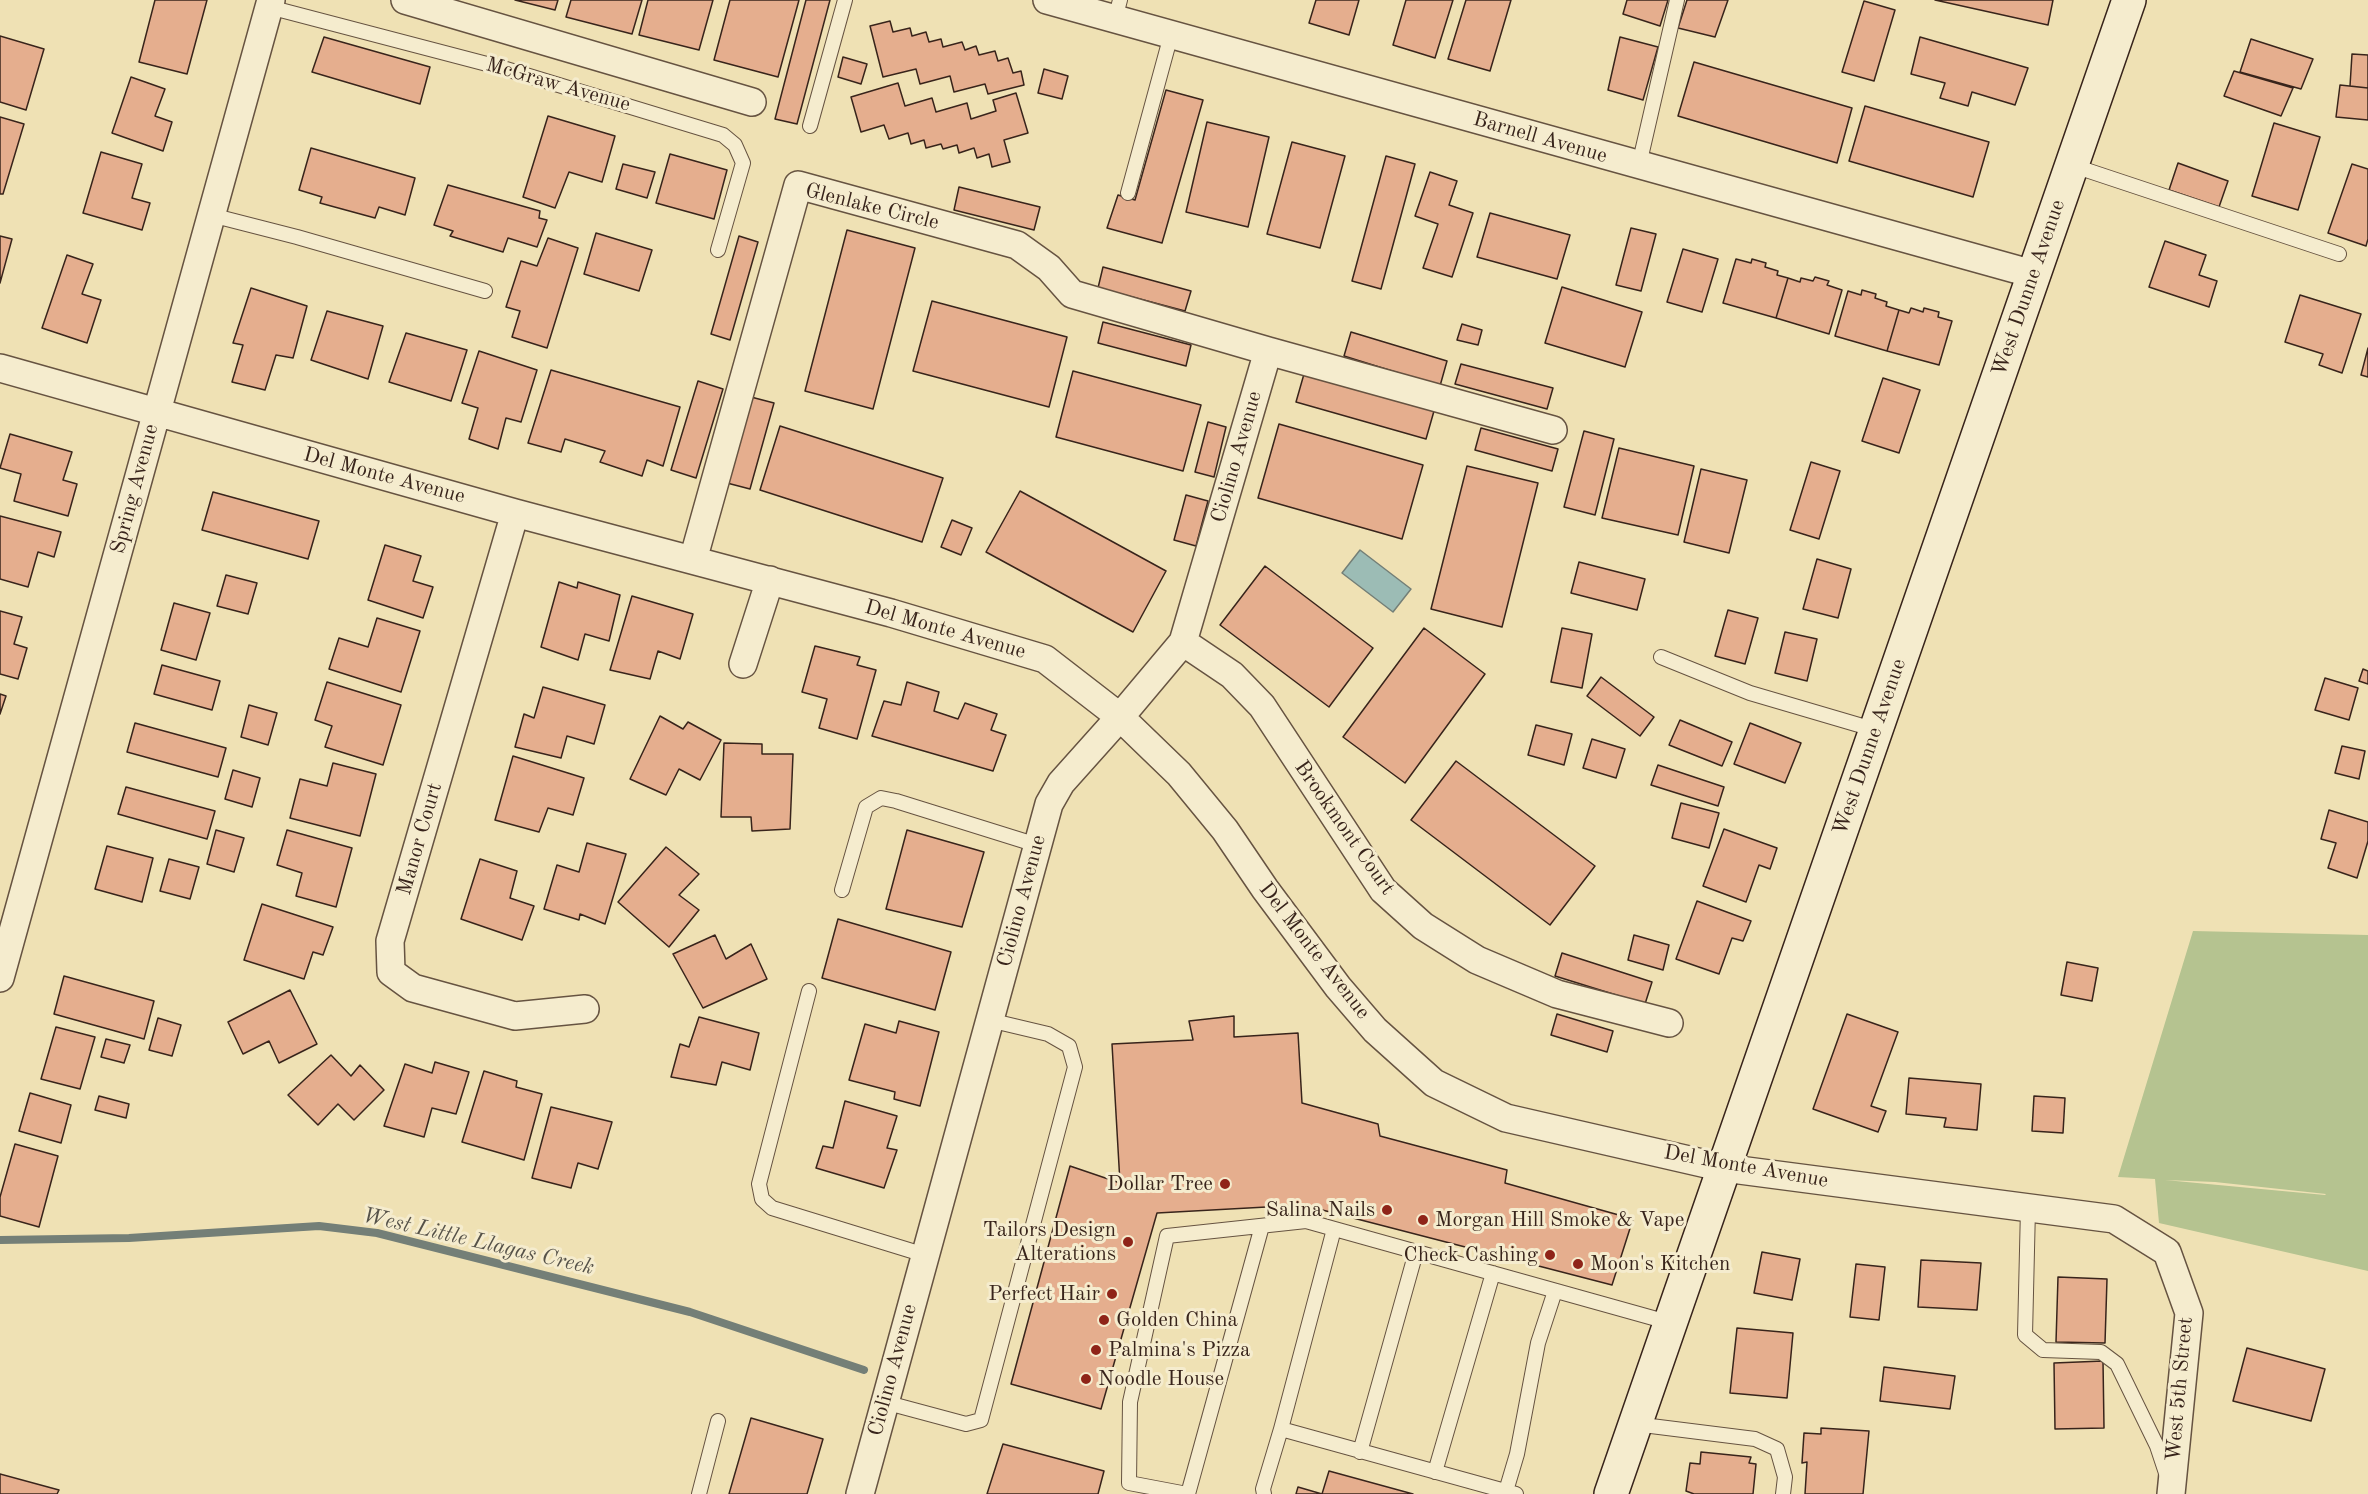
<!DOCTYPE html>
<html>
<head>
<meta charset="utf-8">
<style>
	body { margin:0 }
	canvas { display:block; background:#efe1b4 }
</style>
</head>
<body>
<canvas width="2368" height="1494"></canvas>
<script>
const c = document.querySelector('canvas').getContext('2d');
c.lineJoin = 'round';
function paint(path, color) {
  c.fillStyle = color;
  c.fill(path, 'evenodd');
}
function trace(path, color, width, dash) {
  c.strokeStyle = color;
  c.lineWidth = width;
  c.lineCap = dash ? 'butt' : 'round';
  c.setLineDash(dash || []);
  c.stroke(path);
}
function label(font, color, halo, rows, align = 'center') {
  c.font = font + ' "Old Standard TT",serif';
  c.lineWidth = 6;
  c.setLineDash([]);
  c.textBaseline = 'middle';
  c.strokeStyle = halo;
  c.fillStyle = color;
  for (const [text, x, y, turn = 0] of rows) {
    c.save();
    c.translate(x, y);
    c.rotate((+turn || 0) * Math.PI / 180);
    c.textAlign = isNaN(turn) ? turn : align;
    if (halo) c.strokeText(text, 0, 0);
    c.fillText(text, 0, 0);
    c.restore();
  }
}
paint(new Path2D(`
	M2193,931L2368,935V1271L2159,1223L2155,1179L2118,1177ZM2165,1180L2215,1182L2326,1194L2325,1195Z`), '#b5c390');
const water = new Path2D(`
	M1360,550L1411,589L1393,612L1342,573Z`);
paint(water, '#9cbcb5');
trace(water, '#747f77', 1.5);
trace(new Path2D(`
	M0,1240L129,1238L319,1226L377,1233L690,1312L864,1370`), '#747f77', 8);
const building = new Path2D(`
	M155,0H207L187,74L139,62Z
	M515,0H558L555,10Z
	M571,0H642L632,34L566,17Z
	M648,0H713L699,50L639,35Z
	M730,0H799L778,77L714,60Z
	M806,0H830L797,124L775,119Z
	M1316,0H1359L1349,35L1309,23Z
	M1406,0H1453L1435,58L1393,45Z
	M1466,0H1511L1490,71L1448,59Z
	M1627,0H1668L1660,26L1623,14Z
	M1687,0H1728L1715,37L1678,28Z
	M1935,0H2053L2048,25Z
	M1864,1L1895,10L1874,81L1842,72Z
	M890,21L893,32L910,28L912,36L926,32L929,42L941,39L943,47L962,42L965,50L976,46L979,55L995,51L998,61L1008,58L1013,73L1021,71L1024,85L988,94L985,84L954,92L950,76L920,84L916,69L883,77L870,26Z
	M0,36L44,49L26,110L0,102Z
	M324,37L430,67L420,104L312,72Z
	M1620,37L1658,47L1643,100L1608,90Z
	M1920,37L2028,68L2015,105L1972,92L1968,106L1940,98L1945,83L1911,74Z
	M2251,39L2313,59L2301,89L2240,72Z
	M2352,54L2368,55V88L2350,86Z
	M843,57L867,64L861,84L838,77Z
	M1694,62L1852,108L1837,163L1678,116Z
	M1044,69L1068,76L1062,99L1038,93Z
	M2234,71L2293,88L2281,116L2224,96Z
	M131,77L165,89L155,116L172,122L163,151L112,133Z
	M898,83L905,106L932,98L936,112L967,103L971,119L996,111L993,100L1016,93L1028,133L1004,140L1010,162L992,167L989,154L977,158L974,148L959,153L957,145L943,149L941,144L926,148L924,140L911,144L908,133L889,139L884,125L861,132L851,97Z
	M2340,85L2368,88V120L2336,117Z
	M1166,90L1203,100L1162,243L1107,228L1118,195L1135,200Z
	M1865,106L1989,142L1973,197L1849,161Z
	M548,116L615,136L602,182L569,172L555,208L523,197Z
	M0,117L24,124L3,194H0Z
	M1207,122L1269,137L1248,227L1186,212Z
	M2274,123L2320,137L2298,210L2252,196Z
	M1292,142L1345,156L1320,248L1267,234Z
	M311,148L415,178L405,215L379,207L375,218L320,203L322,197L299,190Z
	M101,152L142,164L132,198L150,203L142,230L83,213Z
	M670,154L727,170L714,219L656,203Z
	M1386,156L1415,164L1381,289L1352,281Z
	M2178,163L2228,181L2219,207L2169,190Z
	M623,164L655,172L647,198L616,189Z
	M2352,164L2368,169V239L2366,246L2328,233Z
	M1430,172L1457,181L1449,205L1473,213L1452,277L1423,268L1438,224L1415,216Z
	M448,185L540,211L539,218L547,220L537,247L508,238L503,252L450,236L453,231L434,225Z
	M959,187L1040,207L1034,230L954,210Z
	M1490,213L1570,235L1557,279L1477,257Z
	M1631,228L1656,234L1641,291L1616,285Z
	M847,230L915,248L873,409L805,391Z
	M596,233L652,250L639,291L584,274Z
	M0,236L12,239L0,283Z
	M739,236L758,242L730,340L711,334Z
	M548,238L578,248L547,348L512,337L520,311L506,307L521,261L537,266Z
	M2165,241L2206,255L2199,275L2217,281L2209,307L2149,287Z
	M1683,249L1718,259L1702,312L1667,302Z
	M67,255L93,264L82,294L101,300L87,343L42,328Z
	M1736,259L1751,263L1752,259L1766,263L1765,267L1778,271L1777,275L1788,278L1776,318L1723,303Z
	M1103,267L1191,291L1185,311L1098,288Z
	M1815,277L1829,281L1827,285L1842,290L1829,334L1776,318L1788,278L1800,282L1801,278L1813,281Z
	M1562,287L1642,312L1625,367L1545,343Z
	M251,288L307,306L293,358L276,355L265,390L232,382L243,345L233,343Z
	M1862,290L1876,294L1875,298L1887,302L1886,306L1899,310L1887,351L1835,336L1848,291L1861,295Z
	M2300,295L2361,314L2342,373L2319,365L2323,354L2285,342Z
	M932,301L1067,337L1049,407L913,371Z
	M1911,308L1923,312L1924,308L1939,312L1938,317L1952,321L1939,365L1887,351L1899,310L1909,313Z
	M327,311L383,326L368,379L311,360Z
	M1103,322L1191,345L1186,366L1098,343Z
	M1462,324L1482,330L1478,345L1457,340Z
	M1351,332L1447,361L1440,386L1344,356Z
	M406,333L467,350L451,401L389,382Z
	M2368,348V377L2361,375Z
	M479,351L537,370L521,422L506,418L498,449L469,439L478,408L462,403Z
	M1461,364L1553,388L1547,409L1455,384Z
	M551,370L680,407L663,466L647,460L642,476L600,462L605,451L565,439L561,452L528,443Z
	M1073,371L1201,405L1183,471L1056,437Z
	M1304,374L1434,411L1426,439L1296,402Z
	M1883,378L1920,390L1899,453L1862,441Z
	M698,381L723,389L696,478L671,470Z
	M751,397L774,403L750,489L727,483Z
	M1208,422L1226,427L1214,477L1195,472Z
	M1279,424L1423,465L1402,539L1258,498Z
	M780,426L943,478L922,542L760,490Z
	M1481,428L1558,449L1552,471L1475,450Z
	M1584,431L1614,439L1595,515L1564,507Z
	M10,434L72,452L63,480L77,484L68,516L14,501L21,474L0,468Z
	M1619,448L1694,466L1678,535L1602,518Z
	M1811,462L1840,471L1819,539L1790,530Z
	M1467,466L1538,483L1502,627L1431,609Z
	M1701,469L1747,480L1729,553L1684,542Z
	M1020,491L1166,571L1133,632L986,552Z
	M213,492L319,521L308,559L202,530Z
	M1186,495L1208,501L1196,546L1174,540Z
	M0,516L61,532L54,557L38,552L28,587L0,579Z
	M952,520L972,528L961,555L941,547Z
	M385,545L421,556L413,581L433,587L423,618L368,600Z
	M1817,559L1851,569L1838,618L1803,609Z
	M1579,562L1645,579L1637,610L1571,593Z
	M1265,566L1373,648L1329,707L1220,625Z
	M226,575L257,583L248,614L217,606Z
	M559,582L577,588L578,582L620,595L609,641L585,634L578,660L541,647Z
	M632,596L693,614L680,659L658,651L650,679L610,670Z
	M174,603L210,613L196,660L161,650Z
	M1728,610L1758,618L1745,664L1715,656Z
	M0,611L22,617L14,644L27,648L18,679L0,674Z
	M377,618L420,631L401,692L329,669L339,638L368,647Z
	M1424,628L1485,674L1405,783L1343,737Z
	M1562,628L1592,634L1582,688L1551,682Z
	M1785,632L1817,639L1807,681L1775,673Z
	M815,646L860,657L857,665L876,670L857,739L819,728L827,699L802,692Z
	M162,665L220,681L212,710L154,694Z
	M2363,669L2368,671V684L2359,681Z
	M1601,677L1654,717L1640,736L1587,696Z
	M2325,678L2358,688L2349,720L2315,710Z
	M327,682L401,705L383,765L325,747L332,726L315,720Z
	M907,682L939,692L934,711L958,719L965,703L997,714L991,730L1006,735L993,771L872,736L884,701L901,705Z
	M543,687L605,705L594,744L567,736L561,758L515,747L524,714L534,718Z
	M0,694L6,696L0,714Z
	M249,705L277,713L268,745L241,737Z
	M660,716L683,729L688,722L721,740L700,780L679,769L666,795L630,779Z
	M1680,720L1732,742L1722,766L1669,745Z
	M135,723L226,748L218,777L127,752Z
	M1750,723L1801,743L1785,783L1734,764Z
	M1536,725L1572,734L1564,765L1528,755Z
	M1592,739L1625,749L1616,778L1583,768Z
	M724,743L762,744V754H793L790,829L752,831L751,817H721Z
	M2342,746L2365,751L2359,779L2335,773Z
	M513,756L584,778L573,815L548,808L539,832L495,820Z
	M1456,761L1595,866L1550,925L1411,820Z
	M333,763L376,774L360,836L290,818L300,779L327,786Z
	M1658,765L1724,787L1718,806L1651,785Z
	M233,770L260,778L252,807L225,799Z
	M126,787L215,811L207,839L118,814Z
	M1681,803L1719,813L1709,848L1672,838Z
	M2329,810L2368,822V841L2357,878L2328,868L2336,843L2321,839Z
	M1724,829L1777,848L1770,869L1759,865L1746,902L1703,886Z
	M216,830L244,838L234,872L207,864Z
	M287,830L352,848L336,907L296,896L302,873L277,865Z
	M907,830L984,852L962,927L886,909Z
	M587,843L626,854L605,924L580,914L579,920L544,909L557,865L579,872Z
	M107,846L153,858L142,902L95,889Z
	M666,847L699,874L679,895L699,910L669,947L618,902Z
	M169,859L199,867L190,899L160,891Z
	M480,859L517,871L510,898L534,906L522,940L461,919Z
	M1697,901L1751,921L1743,941L1732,938L1719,974L1676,959Z
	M262,904L333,927L323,955L313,952L304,979L244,960Z
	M838,919L951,952L935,1010L822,978Z
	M715,935L726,959L751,944L767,979L703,1008L673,954Z
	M1634,935L1669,945L1663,970L1628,960Z
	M1562,953L1652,982L1645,1004L1555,976Z
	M2067,962L2098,968L2092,1001L2061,995Z
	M64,976L154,1001L144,1039L54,1014Z
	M290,990L317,1044L279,1063L269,1041L243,1054L228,1022Z
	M1557,1014L1613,1031L1607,1052L1551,1035Z
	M1847,1014L1898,1032L1871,1106L1886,1111L1878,1132L1813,1109Z
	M1234,1016V1037L1298,1033L1302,1103L1378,1124L1380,1136L1507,1170L1505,1183L1633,1219L1612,1285L1303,1205L1157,1213L1101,1409L1011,1384L1070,1166L1120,1183L1112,1044L1193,1040L1189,1021Z
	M699,1017L759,1033L750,1070L722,1062L716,1085L671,1077L680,1044L689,1047Z
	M158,1018L181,1025L172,1056L149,1050Z
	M899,1021L939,1032L920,1106L894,1099L895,1092L849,1080L865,1024L896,1033Z
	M56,1027L95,1037L80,1089L41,1079Z
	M106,1039L130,1045L124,1063L101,1057Z
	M331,1055L351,1076L360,1065L384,1090L354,1120L338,1104L318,1125L288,1095Z
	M435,1062L469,1072L456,1114L432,1108L424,1137L384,1126L405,1064L432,1073Z
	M484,1071L517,1081L516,1087L542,1094L524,1160L462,1142Z
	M1909,1078L1981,1084L1977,1130L1944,1127L1946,1118L1906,1114Z
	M30,1093L71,1105L61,1143L19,1131Z
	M99,1096L129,1104L126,1118L95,1110Z
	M2034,1096L2065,1098L2063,1133L2032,1131Z
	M845,1101L897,1116L887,1148L897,1150L884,1188L816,1168L823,1146L833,1148Z
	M551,1107L612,1122L598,1169L578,1163L571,1188L532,1178Z
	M15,1144L58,1156L39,1227L0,1216V1197Z
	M1762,1252L1800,1259L1792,1300L1754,1293Z
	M1921,1260L1981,1263L1977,1310L1918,1307Z
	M1856,1264L1885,1267L1879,1320L1850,1317Z
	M2058,1277L2107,1279L2105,1343L2056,1342Z
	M1737,1328L1793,1333L1787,1398L1730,1393Z
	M2247,1348L2325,1369L2311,1421L2233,1401Z
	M2103,1361L2104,1428L2055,1429L2054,1363Z
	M1884,1367L1955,1376L1950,1409L1880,1401Z
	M751,1418L823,1439L807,1494H729Z
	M1821,1428L1869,1431L1863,1494H1805L1807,1462L1802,1463L1804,1433L1821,1434Z
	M1003,1444L1104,1471L1098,1494H987Z
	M1701,1452L1751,1457L1749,1463L1756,1464L1753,1494H1694L1686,1491L1690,1463L1700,1464Z
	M1329,1471L1413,1494H1296L1298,1487L1322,1494Z
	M0,1474L59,1490L57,1494H0Z`);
paint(building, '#e5ae8e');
trace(building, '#38241b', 1.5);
const service = new Path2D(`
	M269,7L506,69L723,135L735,145L743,163L718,250
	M1115,19L1120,0
	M810,126L845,0
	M1639,165L1677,0
	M2071,165L2339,254
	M1128,193L1171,35
	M211,215L297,237L485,291
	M1661,657L1750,693L1876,730
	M842,890L866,807L881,798L896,801L1037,845
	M809,991L759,1184L762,1199L772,1208L925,1255
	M2028,1208L2025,1335L2043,1350L2101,1352L2117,1364L2157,1446L2167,1476
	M884,1402L966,1424L981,1420L1075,1067L1069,1046L1048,1034L989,1020
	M1635,1424L1755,1439L1777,1449L1785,1477L1783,1494
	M1281,1429L1334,1229
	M1360,1452L1416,1252
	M1435,1472L1493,1273
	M1506,1491L1517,1454L1538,1343L1555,1291
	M699,1494L718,1421
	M1187,1494L1129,1483L1130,1402L1167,1236L1306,1221L1671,1323
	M1188,1494L1262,1226
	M1264,1494L1263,1489L1281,1429L1516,1494`);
const minor = new Path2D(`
	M405,0L752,102
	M1047,0L2033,274
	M0,368L515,513L891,613L1045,659L1120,717L1179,774L1225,830L1265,889L1338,987L1375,1030L1434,1083L1506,1118L1724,1168L2114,1219L2167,1252L2189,1313L2171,1494
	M515,513L390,941L391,972L413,988L515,1016L585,1009
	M693,560L798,185L1017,245L1049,268L1072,294L1268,351L1553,430
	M1183,642L1232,675L1262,706L1383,890L1423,926L1477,960L1557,994L1669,1023
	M743,664L770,580
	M0,978L271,0
	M860,1494L1049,804L1061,783L1120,717L1183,642L1268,351`);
const secondary = new Path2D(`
	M1611,1494L2129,0`);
trace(service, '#665341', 16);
trace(minor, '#665341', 30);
trace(secondary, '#38241b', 36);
trace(service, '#f5ecce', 14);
trace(minor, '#f5ecce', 27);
trace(secondary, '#f5ecce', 33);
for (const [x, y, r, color] of [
	[1225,1184,6,"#8f2418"],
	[1387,1210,6,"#8f2418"],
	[1423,1220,6,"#8f2418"],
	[1128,1242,6,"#8f2418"],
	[1550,1255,6,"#8f2418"],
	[1578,1264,6,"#8f2418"],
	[1112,1294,6,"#8f2418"],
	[1104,1320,6,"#8f2418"],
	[1096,1350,6,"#8f2418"],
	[1086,1379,6,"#8f2418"]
]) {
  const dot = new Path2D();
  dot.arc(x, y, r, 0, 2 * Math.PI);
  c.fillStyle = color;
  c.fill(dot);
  trace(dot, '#f5ecce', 2);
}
label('21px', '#38241b', '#f5ecce', [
	["McGraw Avenue",558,85,16],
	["Barnell Avenue",1540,138,16],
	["Glenlake Circle",872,207,14],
	["West Dunne Avenue",2029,288,-71],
	["Ciolino Avenue",1237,457,-74],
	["Del Monte Avenue",384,476,15],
	["Spring Avenue",135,489,-75],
	["Del Monte Avenue",945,630,16],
	["West Dunne Avenue",1870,747,-71],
	["Brookmont Court",1344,828,55],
	["Manor Court",420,839,-74],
	["Ciolino Avenue",1022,901,-75],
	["Del Monte Avenue",1314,951,52],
	["Del Monte Avenue",1746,1167,10],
	["Ciolino Avenue",893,1370,-75],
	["West 5th Street",2180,1389,-85]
]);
label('21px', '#38241b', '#f5ecce', [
	["Dollar Tree",1213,1184],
	["Salina Nails",1375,1210],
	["Morgan Hill Smoke & Vape",1435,1220,"left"],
	["Tailors Design",1116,1230],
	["Alterations",1116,1254],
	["Check Cashing",1538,1255],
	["Moon's Kitchen",1590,1264,"left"],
	["Perfect Hair",1100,1294],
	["Golden China",1116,1320,"left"],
	["Palmina's Pizza",1108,1350,"left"],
	["Noodle House",1098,1379,"left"]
], 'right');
label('italic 22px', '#565249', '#f5ecce', [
	["West Little Llagas Creek",478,1242,13]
]);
</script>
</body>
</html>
